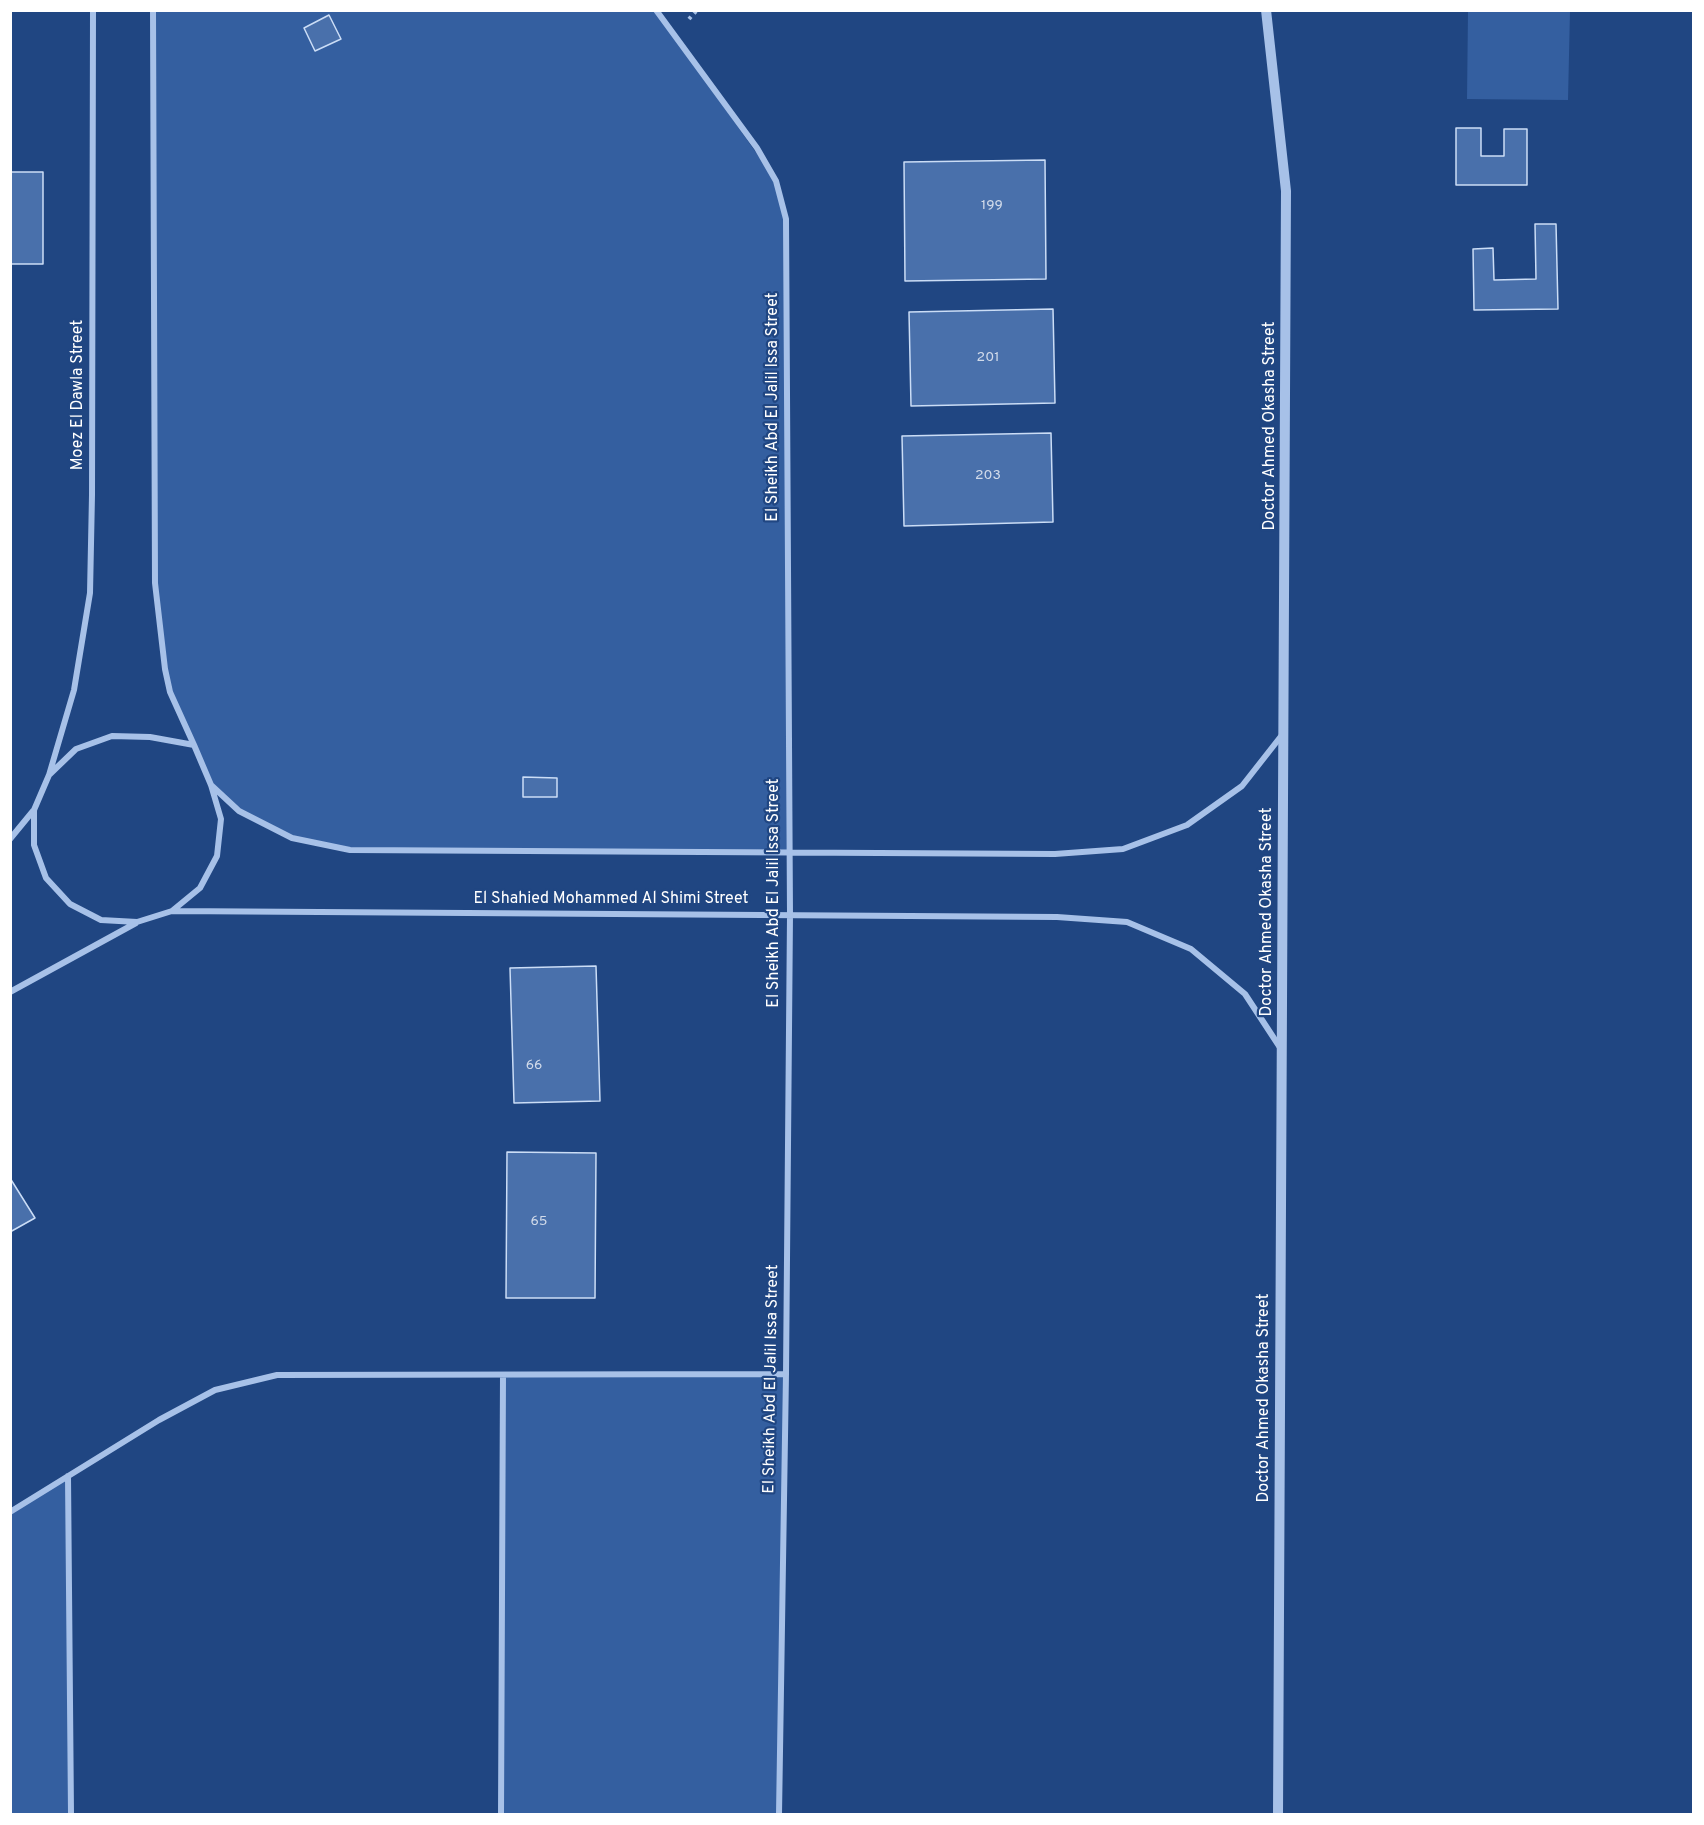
<!DOCTYPE html>
<html>
<head>
<meta charset="utf-8">
<style>
	body { margin:0 }
	#map { position:relative; width:1704px; height:1825px; overflow:hidden; background:#204682; font-family:Overpass,sans-serif }
	canvas { display:block }
	.frame { position:absolute; inset:0; border:12px solid #fff; pointer-events:none }
</style>
</head>
<body>
<div id="map">
<canvas width="1704" height="1825"></canvas>
<div class="frame"></div>
</div>
<script>
const c = document.querySelector('canvas').getContext('2d');
c.lineJoin = 'round';
function paint(path, color) {
  c.fillStyle = color;
  c.fill(path, 'evenodd');
}
function trace(path, color, width, dash) {
  c.strokeStyle = color;
  c.lineWidth = width;
  c.lineCap = dash ? 'butt' : 'round';
  c.setLineDash(dash || []);
  c.stroke(path);
}
function label(font, color, halo, rows, align = 'center') {
  c.font = font + ' Overpass,sans-serif';
  c.lineWidth = 4.5;
  c.setLineDash([]);
  c.textBaseline = 'middle';
  c.strokeStyle = halo;
  c.fillStyle = color;
  for (const [text, x, y, turn = 0] of rows) {
    c.save();
    c.translate(x, y);
    c.rotate((+turn || 0) * Math.PI / 180);
    c.textAlign = isNaN(turn) ? turn : align;
    if (halo) c.strokeText(text, 0, 0);
    c.fillText(text, 0, 0);
    c.restore();
  }
}
paint(new Path2D(`
	M153,11H656L776,181L786,219L789,853L350,850L292,838L239,811L211,785L170,692L155,583Z
	M1468,11H1570L1568,100L1467,99Z
	M786,1374L779,1814H501L503,1375Z
	M68,1476L71,1814H11V1512Z`), '#345fa0');
const building = new Path2D(`
	M329,15L341,39L315,51L304,28Z
	M1456,128H1481V156H1504V129H1527V185H1456Z
	M1045,160L1046,279L905,281L904,162Z
	M10,172H43V264H10Z
	M1535,224H1556L1558,309L1474,310L1473,249L1493,248L1494,280L1536,279Z
	M1053,309L1055,403L911,406L909,312Z
	M1051,433L1053,522L904,526L902,436Z
	M523,777L557,778V797H523Z
	M596,966L600,1101L514,1103L510,968Z
	M507,1152L596,1153L595,1298H506Z
	M10,1178L35,1218L10,1232Z`);
paint(building, '#4970ab');
trace(building, '#cbddf6', 1.5);
trace(new Path2D(`
	M689,19L697,10`), '#a7c1e8', 4, [3, 4.5]);
trace(new Path2D(`
	M153,10L155,583L165,669L170,692L194,745
	M656,10L757,148L776,181L786,219L790,915L786,1374L779,1814
	M112,736L150,737L194,745L211,785L221,819L217,856L200,888L172,911L137,922L101,920L70,904L46,878L34,845V810L49,775L76,749Z
	M49,775L74,690L90,593L92,495L93,10
	M211,785L239,811L292,838L350,850L1055,854L1123,849L1187,825L1242,786L1282,735
	M10,839L33,811
	M172,911L1057,917L1127,922L1191,949L1245,994L1281,1049
	M10,992L136,923
	M68,1476L71,1814
	M10,1512L159,1420L215,1390L277,1375L786,1374
	M501,1814L503,1375`), '#a7c1e8', 6);
trace(new Path2D(`
	M1266,10L1286,191L1278,1814`), '#a7c1e8', 10);
label('14px', '#d2dbea', null, [
	["199",992,206],
	["201",988,358],
	["203",988,476],
	["66",534,1066],
	["65",539,1222]
]);
label('16px', '#fff', '#204682', [
	["Moez El Dawla Street",79,395,-90],
	["El Sheikh Abd El Jalil Issa Street",774,407,-90],
	["Doctor Ahmed Okasha Street",1271,426,-90],
	["El Sheikh Abd El Jalil Issa Street",775,893,-90],
	["El Shahied Mohammed Al Shimi Street",611,900],
	["Doctor Ahmed Okasha Street",1268,912,-90],
	["El Sheikh Abd El Jalil Issa Street",772,1379,-89],
	["Doctor Ahmed Okasha Street",1265,1398,-90]
]);
</script>
</body>
</html>
